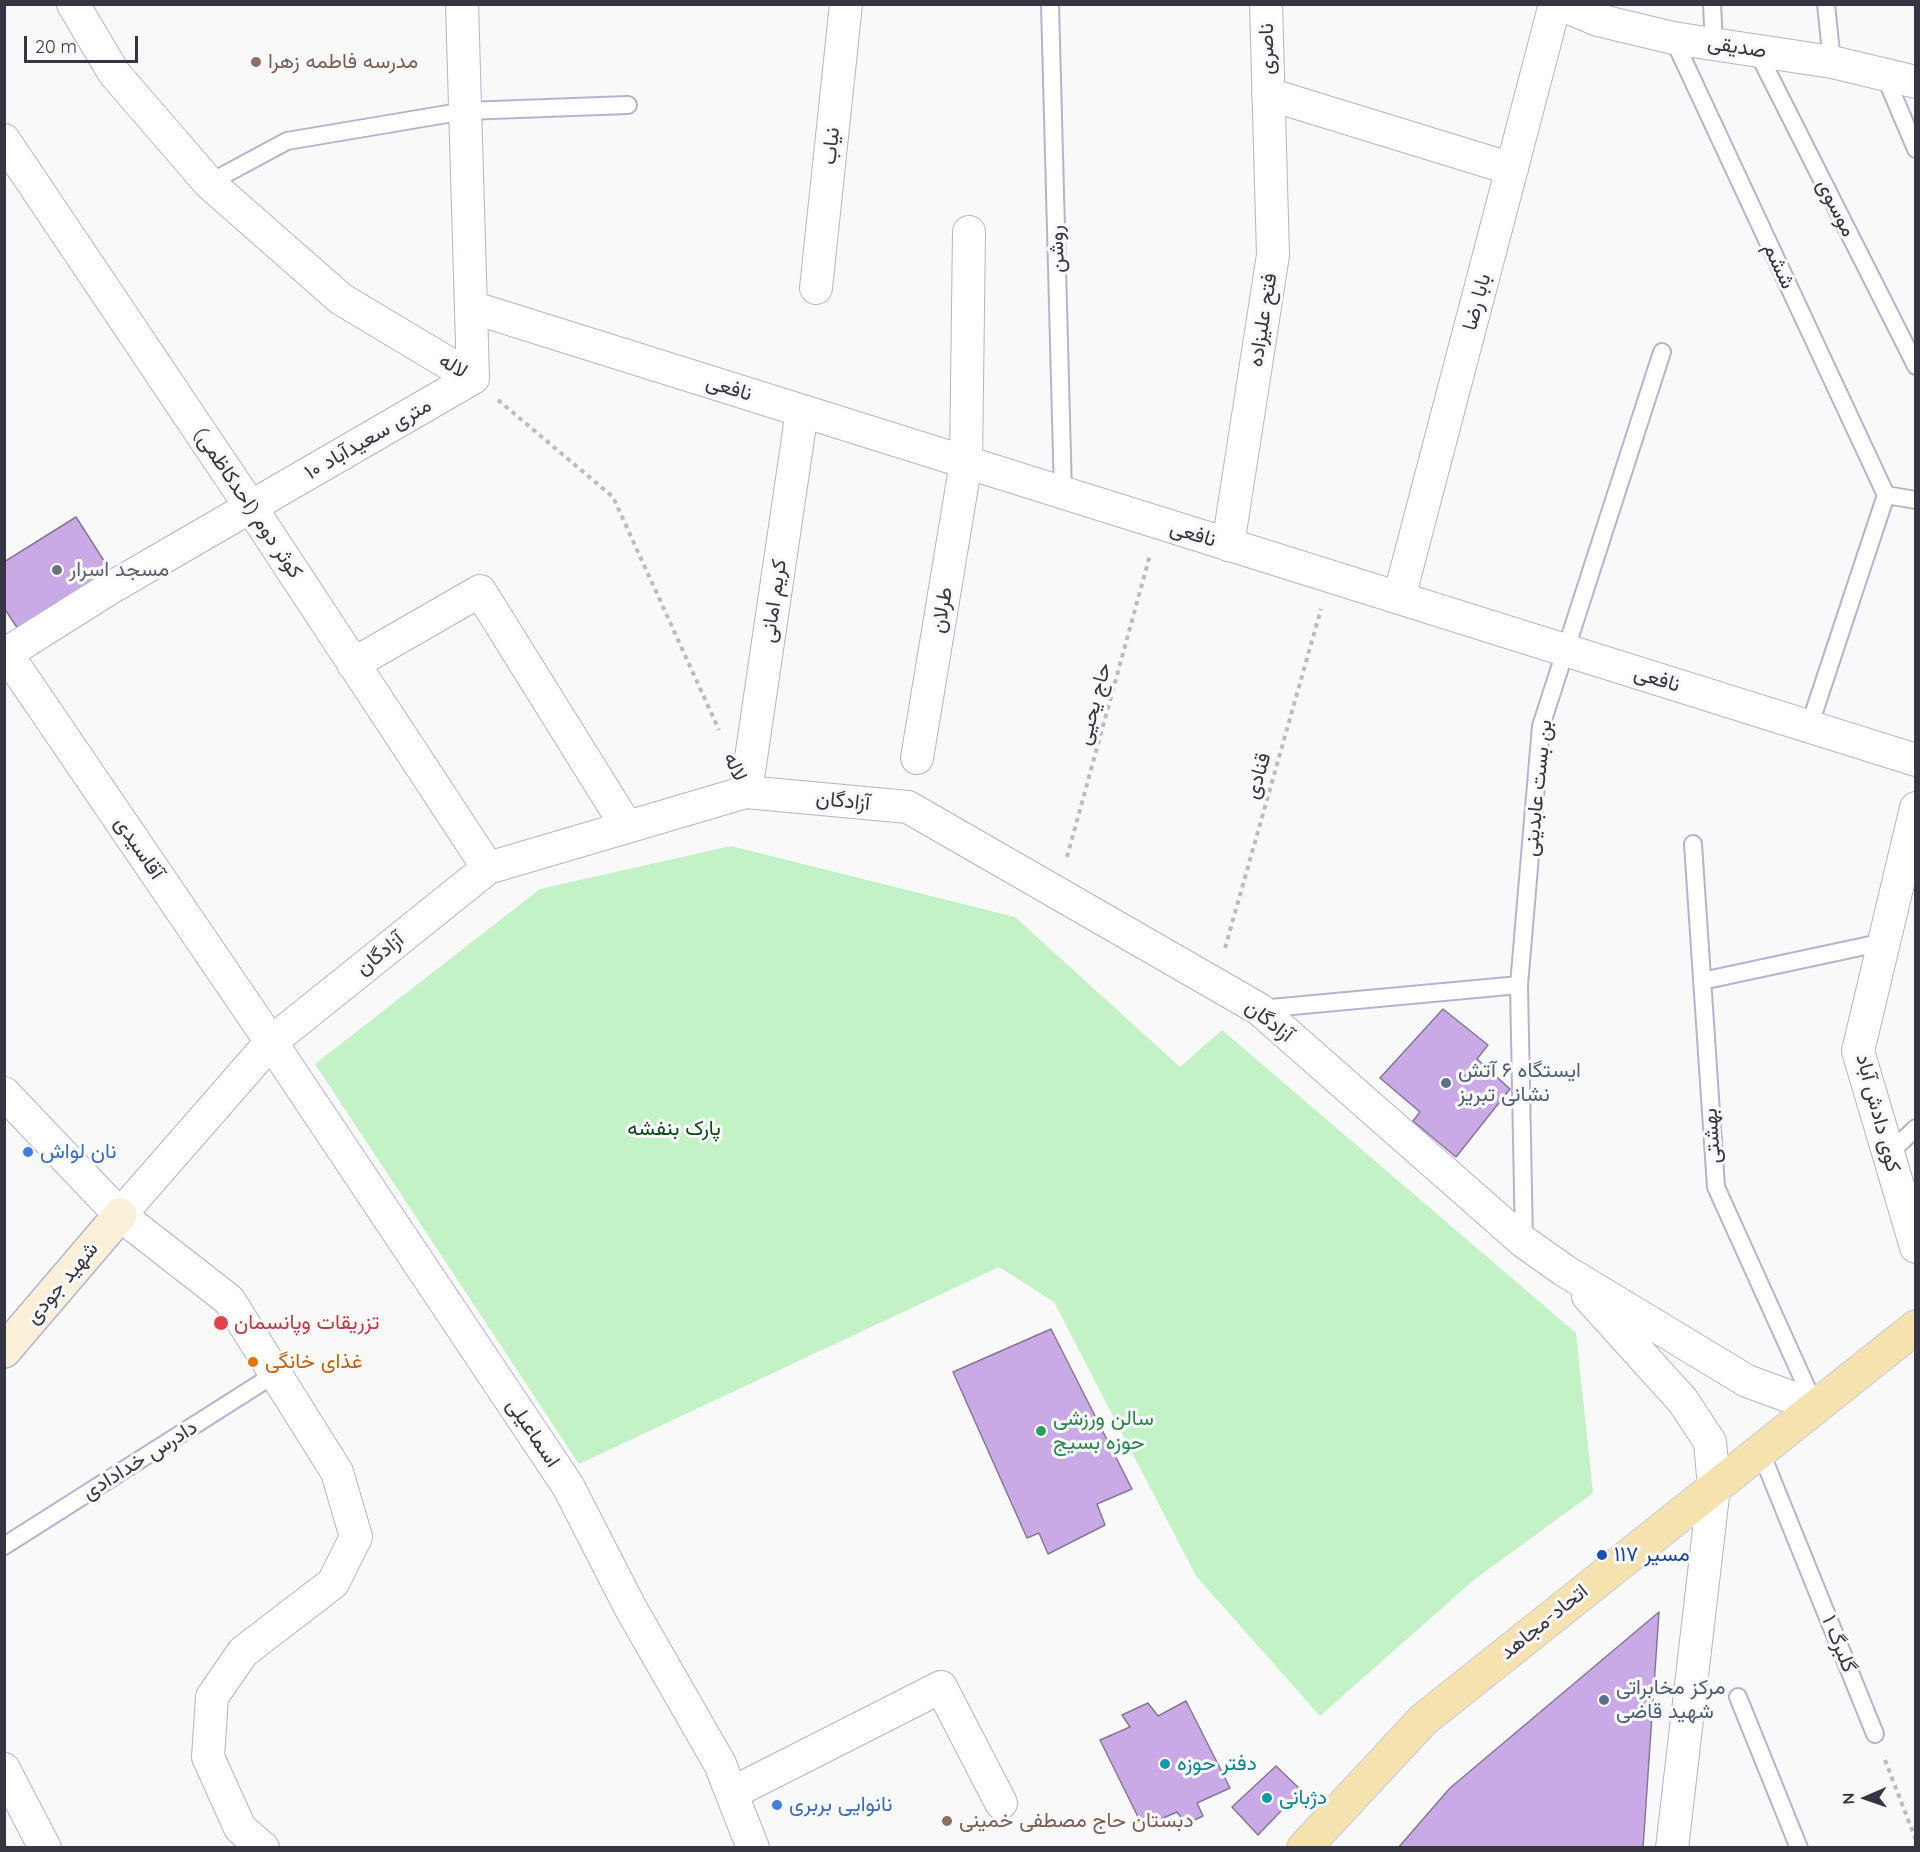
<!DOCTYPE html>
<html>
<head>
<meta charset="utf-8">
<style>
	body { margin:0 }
	#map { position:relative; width:1920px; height:1852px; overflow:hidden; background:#f9f9f9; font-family:Quicksand,sans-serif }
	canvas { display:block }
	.frame { position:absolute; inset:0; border:6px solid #363542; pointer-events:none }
	.north { position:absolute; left:1836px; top:1768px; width:60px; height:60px; -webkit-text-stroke:4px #f9f9f9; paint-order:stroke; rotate:268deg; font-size:16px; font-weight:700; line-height:24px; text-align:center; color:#363542 }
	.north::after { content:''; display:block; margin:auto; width:21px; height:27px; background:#363542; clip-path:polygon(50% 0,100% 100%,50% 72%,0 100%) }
	.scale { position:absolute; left:24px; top:36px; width:114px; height:27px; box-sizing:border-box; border:3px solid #363542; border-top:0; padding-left:8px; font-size:18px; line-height:21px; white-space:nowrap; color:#363542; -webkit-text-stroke:4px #f9f9f9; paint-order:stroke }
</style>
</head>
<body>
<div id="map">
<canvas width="1920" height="1852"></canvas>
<div class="frame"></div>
<div class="north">N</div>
<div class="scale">20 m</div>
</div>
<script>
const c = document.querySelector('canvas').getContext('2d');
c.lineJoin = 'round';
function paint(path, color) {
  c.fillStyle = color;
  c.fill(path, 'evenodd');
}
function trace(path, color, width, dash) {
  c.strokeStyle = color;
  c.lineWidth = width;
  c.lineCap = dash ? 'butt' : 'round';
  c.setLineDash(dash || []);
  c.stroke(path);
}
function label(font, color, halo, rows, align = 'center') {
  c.font = font + ' Quicksand,Vazirmatn,sans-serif';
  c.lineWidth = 6;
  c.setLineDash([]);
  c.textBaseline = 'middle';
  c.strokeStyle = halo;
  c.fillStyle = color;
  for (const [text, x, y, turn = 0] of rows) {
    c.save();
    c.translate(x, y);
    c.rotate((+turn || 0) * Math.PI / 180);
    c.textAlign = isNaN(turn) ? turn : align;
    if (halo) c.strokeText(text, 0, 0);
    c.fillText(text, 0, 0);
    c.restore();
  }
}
paint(new Path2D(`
	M731,846L1015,917L1180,1067L1222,1030L1576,1333L1593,1493L1475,1579L1320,1716L1196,1576L1054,1302L999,1267L579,1464L315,1064L540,889Z`), '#c2f2c5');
const building = new Path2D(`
	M76,517L115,578L22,635L4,608V562Z
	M1443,1009L1488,1045L1477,1059L1510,1089L1456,1157L1413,1121L1420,1112L1380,1078Z
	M1051,1329L1132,1489L1097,1504L1105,1525L1048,1554L1039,1533L1027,1538L953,1372Z
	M1659,1612L1643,1848H1398L1450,1788Z
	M1186,1701L1230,1788L1197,1803L1203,1816L1186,1824L1177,1812L1143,1827L1100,1740L1130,1727L1122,1715L1148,1703L1158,1716Z
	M1276,1766L1301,1790L1258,1835L1232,1807Z`);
paint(building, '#caaae6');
trace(building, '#867794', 1.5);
const lane = new Path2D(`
	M1050,4L1063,493
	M1712,4L1714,44
	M1826,4L1832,62
	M1673,38L1886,495
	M1757,51L1916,366
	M1884,74L1916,149
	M209,183L287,141L465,111L628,105
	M1809,727L1886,495L1916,500
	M1693,844L1716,1187L1815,1406
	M1702,981L1884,942
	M1260,1009L1519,985
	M1888,1154L1916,1128
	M1524,1242L1519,985L1541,726L1662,352
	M1760,1450L1875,1734
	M4,1546L275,1374
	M1738,1697L1799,1848`);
const street = new Path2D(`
	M73,4L114,73L209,183L341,299L473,378
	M1560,4L1598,20L1673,38L1832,62L1916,82
	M1268,94L1512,169
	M4,140L250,506L488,868
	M816,288L846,4
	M471,307L1916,760
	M1228,545L1273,255L1266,4
	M1399,598L1555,4
	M4,650L271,1042L568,1486L630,1607L720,1764L753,1848
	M4,655L107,590L473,378L462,4
	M353,664L480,591L627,827
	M917,758L966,462L969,232
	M746,792L802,411
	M1916,808L1858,1051L1916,1247
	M4,1093L120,1215L229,1300L337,1472L356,1537L333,1583L243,1652L212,1697L208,1757L240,1828L263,1848
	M120,1215L271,1042L488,868L746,792L908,807L1259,1009L1524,1242L1565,1271L1747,1381L1815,1406
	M1588,1296L1683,1401L1710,1442L1714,1487L1672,1848
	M4,1769L45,1848
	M732,1793L941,1687L1001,1803`);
const secondary = new Path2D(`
	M4,1351L120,1215`);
const primary = new Path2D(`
	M1304,1848L1423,1720L1916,1327`);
trace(lane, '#b6b2d2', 20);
trace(street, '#b6b2d2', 34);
trace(secondary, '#b6b2d2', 36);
trace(primary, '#d3d3d5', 36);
trace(new Path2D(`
	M498,400L613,497L719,730
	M1067,857L1150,555
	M1225,948L1321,609
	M1885,1760L1916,1840`), '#bcbcc0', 4, [4.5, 4.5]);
trace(lane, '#fff', 16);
trace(street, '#fff', 32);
trace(secondary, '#faf0d7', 33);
trace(primary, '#f6e2af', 33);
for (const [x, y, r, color] of [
	[256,62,6,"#8d6e63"],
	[57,570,6,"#6b7280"],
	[1446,1083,6,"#5c6f8a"],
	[28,1152,6,"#3f7fe0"],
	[221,1323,8,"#e0444e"],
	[253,1362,6,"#e8710a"],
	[1041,1431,6,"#2e9e5b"],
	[1602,1555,6,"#1a4fb4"],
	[1604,1700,6,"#5c6f8a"],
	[1165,1764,6,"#0f9aa8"],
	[1267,1798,6,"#0f9aa8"],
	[777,1805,6,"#3f7fe0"],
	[947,1821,6,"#8d6e63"]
]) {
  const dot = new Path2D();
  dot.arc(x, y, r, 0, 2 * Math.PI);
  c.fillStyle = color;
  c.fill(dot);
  trace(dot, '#f9f9f9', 2);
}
label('21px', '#363542', '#f9f9f9', [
	["صدیقی",1737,47,9],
	["ناصری",1267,49,-91],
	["نیاب",831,146,-84],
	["موسوی",1836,208,63],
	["روشن",1057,249,-92],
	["ششم",1779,266,65],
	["بابا رضا",1477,302,-75],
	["فتح علیزاده",1263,320,-81],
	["لاله",453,366,31],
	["نافعی",729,388,17],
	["۱۰ متری سعیدآباد",368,439,-30],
	["کوثر دوم (احدکاظمی)",248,503,56],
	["نافعی",1193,534,17],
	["کریم امانی",774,601,-82],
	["طرلان",942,610,-80],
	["نافعی",1657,679,17],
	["حاج یحیی",1094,704,-75],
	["لاله",735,767,66],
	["قنادی",1258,776,-74],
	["بن بست عابدینی",1538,788,-84],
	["آزادگان",843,801,6],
	["آقاسیدی",139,848,56],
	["آزادگان",380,954,-39],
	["آزادگان",1269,1021,38],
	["کوی دادش آباد",1878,1113,75],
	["بهشتی",1712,1136,-94],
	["شهید جودی",62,1283,-50],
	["اسماعیلی",533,1433,56],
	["دادرس خدادادی",140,1460,-32],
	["اتحاد-مجاهد",1544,1622,-39],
	["گلبرگ ۱",1839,1644,68]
]);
label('21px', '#785e54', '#f9f9f9', [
	["مدرسه فاطمه زهرا",268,62],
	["دبستان حاج مصطفی خمینی",959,1821]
], 'left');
label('21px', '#5b616d', '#f9f9f9', [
	["مسجد اسرار",69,570]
], 'left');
label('21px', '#4e5e75', '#f9f9f9', [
	["ایستگاه ۶ آتش",1458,1071],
	["نشانی تبریز",1458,1095],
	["مرکز مخابراتی",1616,1688],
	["شهید قاضی",1616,1712]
], 'left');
label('21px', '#0c481a', '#f9f9f9', [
	["پارک بنفشه",674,1129]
]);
label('21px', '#366cbe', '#f9f9f9', [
	["نان لواش",40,1152],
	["نانوایی بربری",789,1805]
], 'left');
label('21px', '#be3a42', '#f9f9f9', [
	["تزریقات وپانسمان",234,1323]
], 'left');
label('21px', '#c56008', '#f9f9f9', [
	["غذای خانگی",265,1362]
], 'left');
label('21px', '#27864d', '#f9f9f9', [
	["سالن ورزشی",1053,1419],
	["حوزه بسیج",1053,1443]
], 'left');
label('21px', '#164399', '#f9f9f9', [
	["مسیر ۱۱۷",1614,1555]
], 'left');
label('21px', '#0d838f', '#f9f9f9', [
	["دفتر حوزه",1177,1764],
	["دژبانی",1279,1798]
], 'left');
</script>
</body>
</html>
